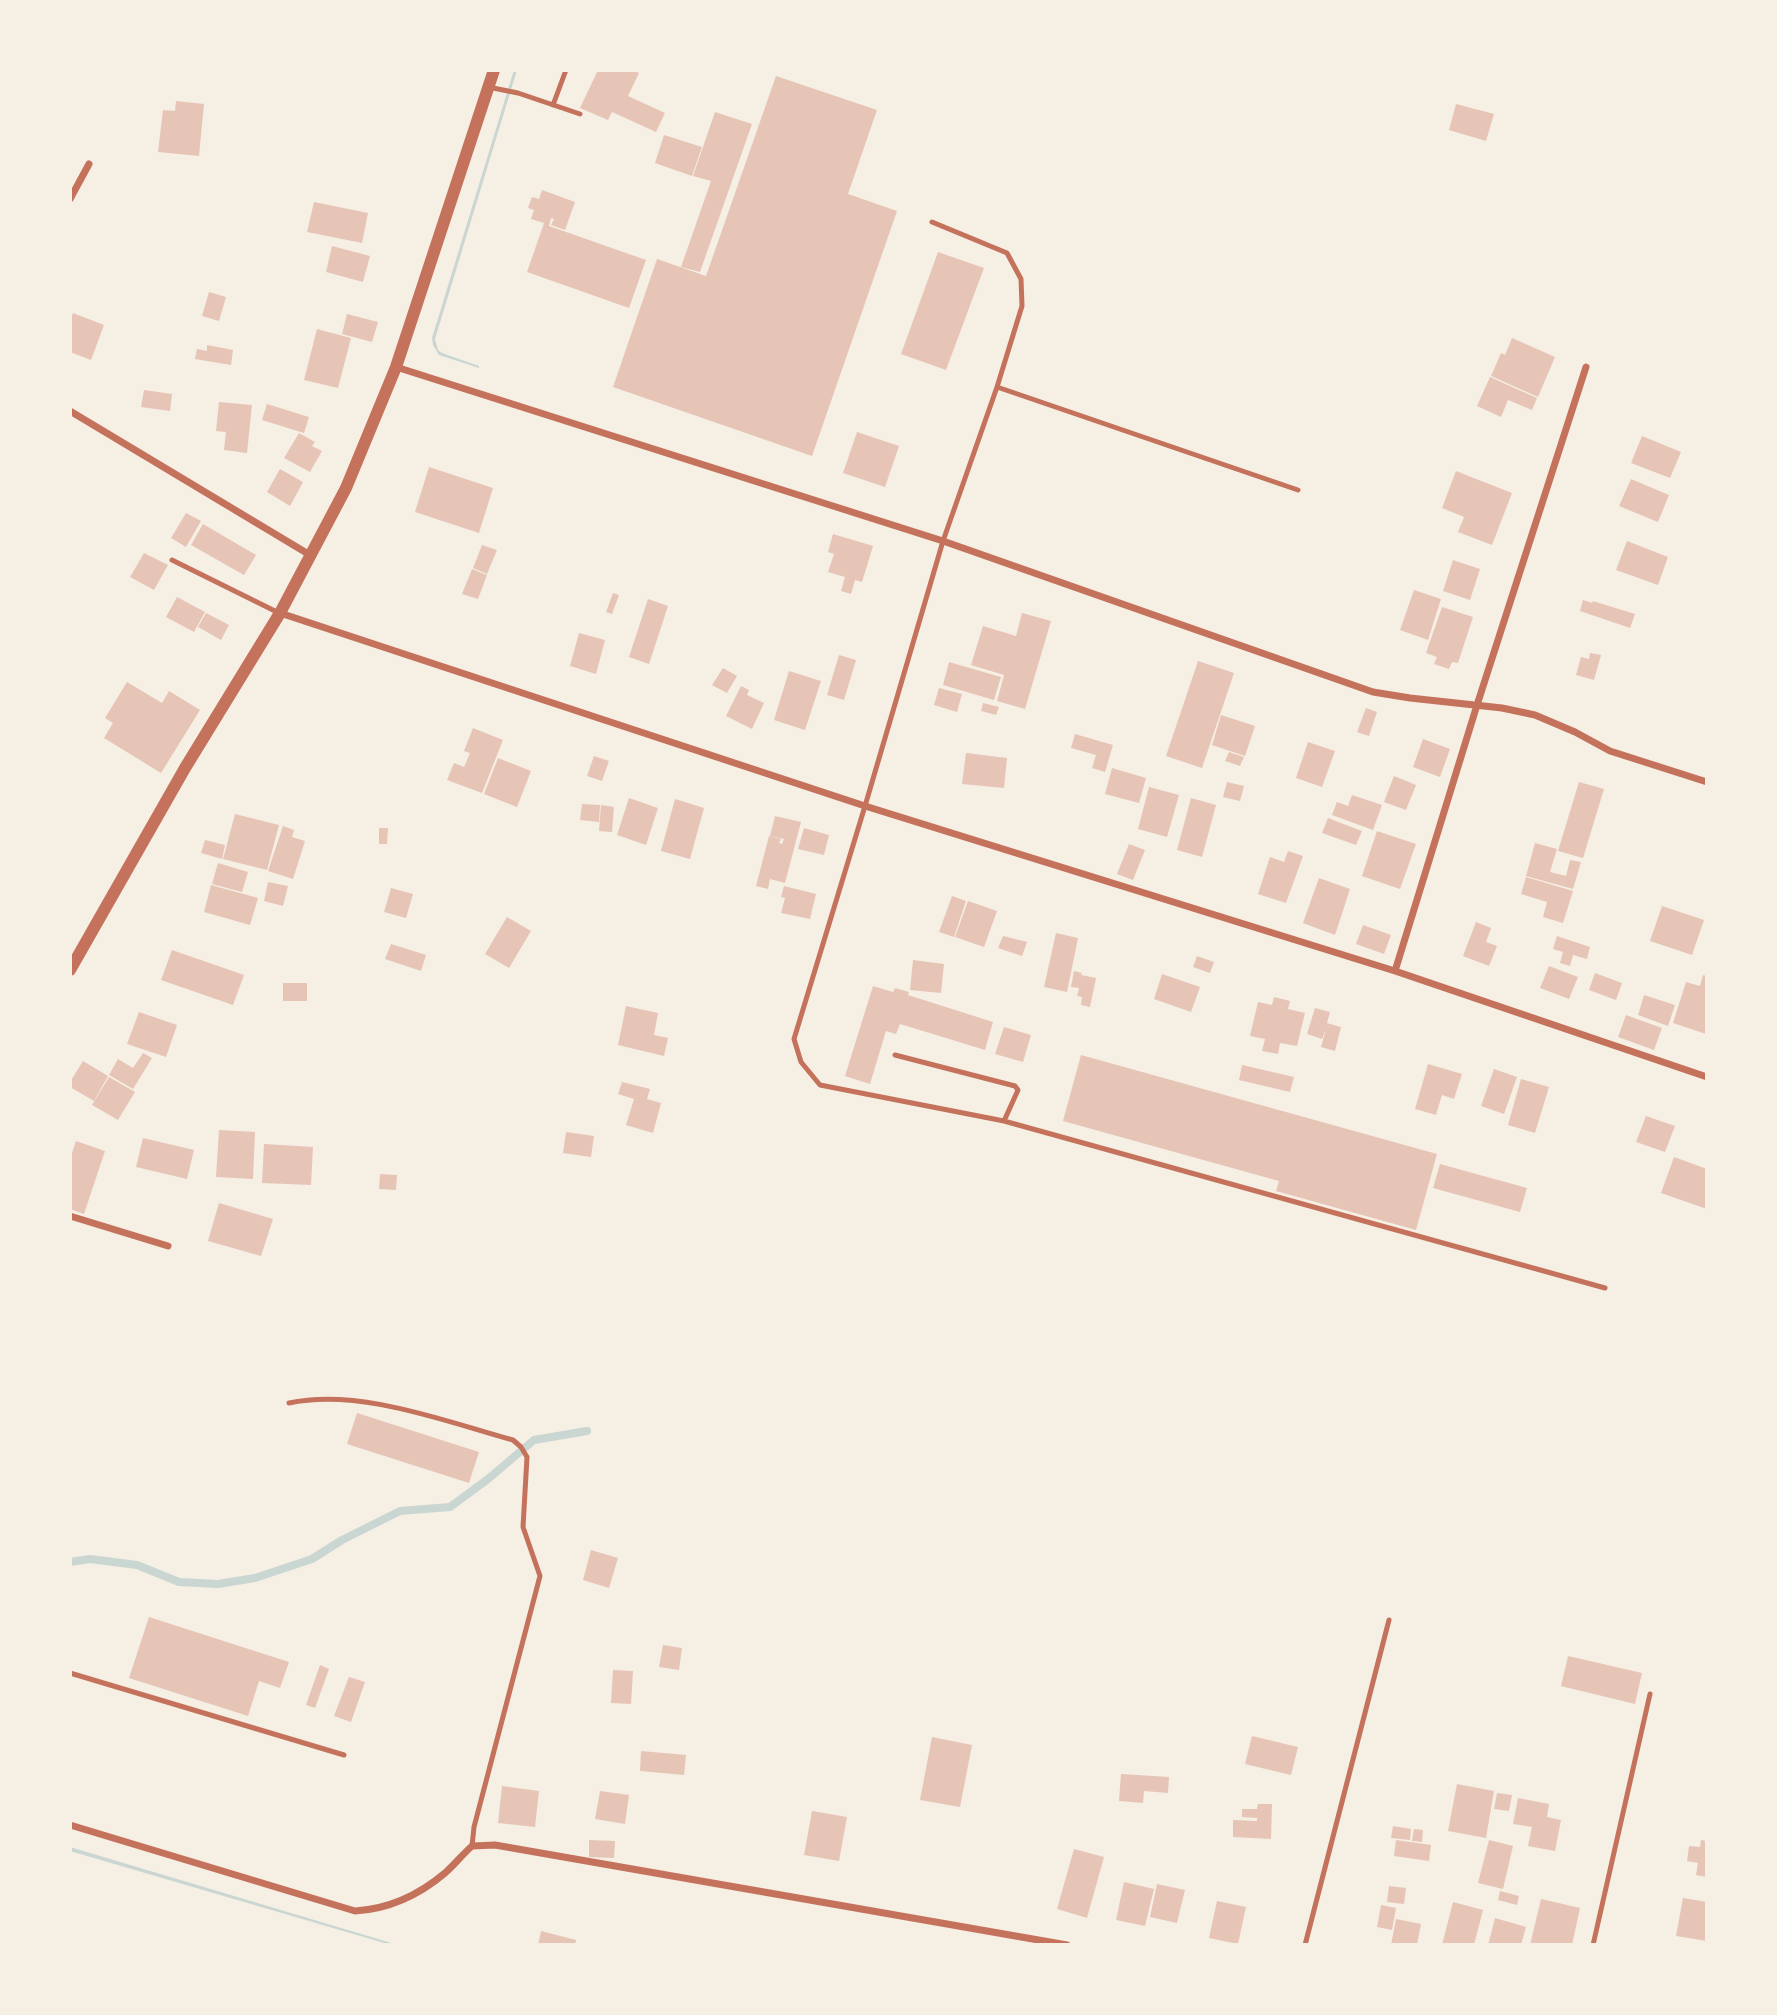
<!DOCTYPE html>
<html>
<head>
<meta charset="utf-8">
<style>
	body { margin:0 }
	#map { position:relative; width:1777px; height:2015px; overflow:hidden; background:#f6efe4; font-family:"Noto Sans",sans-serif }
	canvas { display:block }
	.frame { position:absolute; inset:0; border:72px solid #f6efe4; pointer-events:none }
</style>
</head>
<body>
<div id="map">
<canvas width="1777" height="2015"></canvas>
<div class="frame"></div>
</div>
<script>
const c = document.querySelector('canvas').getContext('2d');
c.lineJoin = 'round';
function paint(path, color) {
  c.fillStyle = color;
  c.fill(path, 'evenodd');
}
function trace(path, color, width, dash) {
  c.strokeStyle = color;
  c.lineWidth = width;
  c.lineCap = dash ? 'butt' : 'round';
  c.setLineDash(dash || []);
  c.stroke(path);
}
paint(new Path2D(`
	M514,70H517L435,339L438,350L442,353L479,366V368L439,355L433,345L432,338Z
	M70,1847L398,1945H391L70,1851Z`), '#c9d6d2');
trace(new Path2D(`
	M70,1562L90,1559L137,1565L179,1582L218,1584L255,1578L312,1559L342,1540L400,1511L450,1507L488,1479L534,1440L587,1431`), '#c9d6d2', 8);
paint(new Path2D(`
	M598,70H633L639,73L628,96L665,113L656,132L612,112L608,120L580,108Z
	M776,76L877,110L848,194L897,211L812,456L613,387L657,259L706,276Z
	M176,101L204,104L199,156L158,152L163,110L175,111Z
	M1456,104L1494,114L1486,141L1449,130Z
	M715,112L752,124L700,272L681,267L711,181L693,176Z
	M664,135L702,147L692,176L655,163Z
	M542,190L575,202L565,230L551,225L554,219L551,218L549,226L646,260L629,308L527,272L544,223L531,219L534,210L528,208L532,197L539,199Z
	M314,202L368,213L362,243L307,232Z
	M332,246L370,256L363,282L326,272Z
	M938,252L984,268L946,370L901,354Z
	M209,292L226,297L219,321L202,316Z
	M73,313L104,325L91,360L70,352V321Z
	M347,314L378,322L372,342L342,334Z
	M317,329L351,338L338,388L304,380Z
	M1512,338L1555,357L1538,397L1491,376L1501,353L1505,355Z
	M207,345L233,350L231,365L195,359L197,349L207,351Z
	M1490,377L1537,398L1532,410L1508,400L1501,417L1477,406Z
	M144,390L172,394L170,411L141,407Z
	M219,402L252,405L247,453L224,450L226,432L216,431Z
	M267,404L309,417L304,433L262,420Z
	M857,432L899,446L885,487L843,473Z
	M299,433L315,442L312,446L322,451L310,472L284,458Z
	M1642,436L1681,452L1670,478L1631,463Z
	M429,467L493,488L479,533L415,512Z
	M280,469L303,482L290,506L267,492Z
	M1456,471L1512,493L1492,545L1458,532L1464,517L1442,508Z
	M1631,479L1669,495L1658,522L1619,506Z
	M186,513L201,521L186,547L171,538Z
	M203,524L256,555L244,575L191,545Z
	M833,534L873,546L862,582L855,580L851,594L841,591L845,577L828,572L834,554L828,552Z
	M1627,541L1668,557L1658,585L1616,570Z
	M482,545L497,550L487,574L473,568Z
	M144,553L168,565L154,590L130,577Z
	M1453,560L1480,569L1470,600L1443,591Z
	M472,569L487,575L478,599L462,594Z
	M1414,590L1441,599L1428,640L1400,630Z
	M613,593L619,595L612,614L606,612Z
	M177,597L205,612L194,632L166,617Z
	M648,599L668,606L649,664L629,657Z
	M1583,600L1592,603L1593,601L1635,614L1630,628L1580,611Z
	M1442,607L1473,617L1458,663L1452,662L1449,669L1434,664L1437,657L1426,653Z
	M206,613L229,625L221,640L198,627Z
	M1022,613L1051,621L1025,709L997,701L1004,675L971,665L983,626L1016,636Z
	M579,633L605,640L596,674L570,666Z
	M1590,653L1601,655L1594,680L1576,675L1581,657L1589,659Z
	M839,655L856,660L844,700L827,695Z
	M1198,661L1234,673L1202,768L1166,756Z
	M949,662L1001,677L994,700L943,685Z
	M723,668L737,676L727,693L712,685Z
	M789,671L821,681L805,730L774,720Z
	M127,682L162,703L169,691L200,710L161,773L104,738L113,723L105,718Z
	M741,686L749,690L747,695L764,703L752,729L726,716Z
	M939,688L962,694L957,712L934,705Z
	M983,703L999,707L996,715L981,711Z
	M1366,708L1377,712L1369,736L1357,732Z
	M1221,715L1255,726L1245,756L1212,745Z
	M473,728L503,740L482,793L447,780L454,763L464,767L470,753L464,751Z
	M1075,734L1113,745L1105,772L1092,768L1096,755L1071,748Z
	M1423,739L1450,749L1440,777L1413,767Z
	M1308,742L1335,751L1322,787L1296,778Z
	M1229,752L1244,757L1240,766L1225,761Z
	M966,753L1007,758L1004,788L962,784Z
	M594,756L609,761L602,781L587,776Z
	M498,758L531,771L517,807L484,794Z
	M1112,768L1146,778L1139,803L1105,794Z
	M1394,776L1416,785L1406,810L1384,802Z
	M1227,782L1244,786L1240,801L1223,797Z
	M1579,782L1604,789L1583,858L1558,851Z
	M1149,787L1179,795L1167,837L1138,829Z
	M1352,795L1382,805L1373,830L1332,815L1337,802L1348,806Z
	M629,798L658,808L646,845L617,835Z
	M1191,798L1216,805L1202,857L1177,850Z
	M675,799L704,808L690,859L661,851Z
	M582,804L600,805L599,822L580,820Z
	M601,805L614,807L612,832L599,831Z
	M235,814L279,825L267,870L223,859Z
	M775,816L801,822L785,883L770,879L768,889L756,886L769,836L781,839L779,843L782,844L784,839L770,836Z
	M1328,818L1362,831L1356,845L1322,833Z
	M283,826L294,830L292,837L305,841L293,879L268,871Z
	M379,828H388L387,844H379Z
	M804,828L829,835L824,855L798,849Z
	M1377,831L1416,844L1400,889L1362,876Z
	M205,840L225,845L222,859L201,853Z
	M1535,843L1557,849L1550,872L1566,876L1570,860L1581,862L1573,889L1526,876Z
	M1129,844L1145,850L1133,880L1117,874Z
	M1288,851L1303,856L1286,903L1258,894L1270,857L1284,862Z
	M218,863L248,872L242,892L212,884Z
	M1526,877L1573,891L1563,923L1543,917L1547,902L1521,894Z
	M1319,878L1350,889L1335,935L1303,923Z
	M268,882L288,886L283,906L264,901Z
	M211,885L258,898L250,925L204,912Z
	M784,886L816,894L810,919L781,913L785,898L781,897Z
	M391,888L413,894L406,918L384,912Z
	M952,896L966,901L954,937L939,932Z
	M968,901L997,911L984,947L955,937Z
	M1662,906L1704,920L1692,955L1650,941Z
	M507,917L531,931L509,968L485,954Z
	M1476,922L1491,928L1486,942L1497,946L1489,966L1463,956Z
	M1363,925L1391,935L1384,954L1356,944Z
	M1056,933L1078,938L1067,992L1044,987Z
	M1003,936L1027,942L1022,956L998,948Z
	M1557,936L1590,947L1587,959L1573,955L1570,966L1560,963L1563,952L1553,949Z
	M391,944L426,955L421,971L385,959Z
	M172,950L244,975L233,1005L161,980Z
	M1197,956L1214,962L1210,973L1193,967Z
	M913,960L944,964L941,993L910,990Z
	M1549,966L1578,977L1569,999L1540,988Z
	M1074,971L1082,973L1081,975L1096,978L1090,1007L1081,1005L1082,997L1077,996L1079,988L1071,987Z
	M1595,973L1622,983L1616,1000L1589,990Z
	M1162,974L1200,987L1191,1012L1154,999Z
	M1703,975L1707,976L1706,1034L1673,1023L1686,982L1700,986Z
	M283,983H307V1001H283Z
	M873,986L893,992L895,988L909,992L908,995L993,1022L985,1050L900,1024L896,1034L886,1031L870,1084L845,1076Z
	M1644,995L1675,1005L1668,1026L1638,1015Z
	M1274,997L1290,1001L1288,1009L1305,1013L1297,1046L1280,1043L1278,1054L1262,1051L1265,1039L1250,1036L1258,1002L1272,1005Z
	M626,1006L658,1013L654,1035L668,1038L664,1056L618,1045Z
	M1315,1008L1330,1012L1327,1023L1341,1027L1335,1051L1321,1047L1326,1029L1322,1039L1307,1034Z
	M139,1012L177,1025L166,1057L127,1044Z
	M1626,1015L1662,1028L1654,1050L1618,1037Z
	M1004,1027L1031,1035L1023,1062L995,1054Z
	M143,1053L152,1058L133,1089L109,1075L118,1059L133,1068Z
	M1081,1055L1437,1154L1416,1230L1276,1191L1279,1181L1063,1121Z
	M83,1061L108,1076L94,1101L70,1087V1082Z
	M1428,1064L1462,1074L1454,1099L1442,1095L1436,1115L1415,1109Z
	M1242,1065L1294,1077L1290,1092L1239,1080Z
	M1494,1069L1517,1077L1504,1114L1481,1106Z
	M109,1077L135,1092L118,1120L92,1105Z
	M1521,1079L1549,1087L1535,1133L1508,1125Z
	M622,1082L650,1089L647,1099L661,1103L653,1133L626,1125L634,1099L618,1094Z
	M1646,1116L1675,1126L1665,1152L1636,1142Z
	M219,1130L255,1132L253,1179L216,1177Z
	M566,1132L594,1136L591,1157L563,1153Z
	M143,1138L194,1150L187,1179L136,1167Z
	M76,1141L105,1151L84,1214L70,1209V1159Z
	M264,1144L313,1147L311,1185L262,1183Z
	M1674,1157L1707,1169V1209L1661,1193Z
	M1440,1164L1527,1188L1520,1212L1433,1188Z
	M380,1174L397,1175L396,1190L379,1189Z
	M219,1203L273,1219L261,1256L208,1241Z
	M357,1413L479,1452L469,1483L347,1444Z
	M591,1550L618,1558L609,1588L583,1580Z
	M149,1617L289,1662L280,1688L259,1681L248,1716L129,1678Z
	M663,1645L682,1648L679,1670L659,1667Z
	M1568,1656L1642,1673L1635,1704L1561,1686Z
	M320,1665L329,1669L315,1708L306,1705Z
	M613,1670L633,1671L631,1704L611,1703Z
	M349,1677L365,1682L351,1722L334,1716Z
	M1252,1736L1298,1747L1291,1775L1245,1764Z
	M932,1737L972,1745L960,1807L920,1800Z
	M641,1751L686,1755L684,1775L640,1771Z
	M1121,1774L1169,1777L1168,1793L1144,1791L1143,1803L1119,1801Z
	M1457,1784L1494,1791L1486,1838L1448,1831Z
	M502,1786L539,1791L535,1827L498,1823Z
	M600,1791L629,1795L625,1824L595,1819Z
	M1497,1793L1512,1795L1509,1811L1494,1809Z
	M1518,1798L1549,1804L1547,1817L1561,1820L1555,1851L1528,1846L1532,1827L1513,1824Z
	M1258,1804H1272L1271,1839L1233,1837V1820L1257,1821V1818L1242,1817V1809H1257Z
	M812,1811L847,1817L839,1861L804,1855Z
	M1393,1826L1411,1829L1410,1840L1391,1838Z
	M1414,1829L1423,1830L1422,1842L1412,1841Z
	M589,1840L615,1841L614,1858L589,1857Z
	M1396,1840L1431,1845L1429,1861L1394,1856Z
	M1489,1840L1513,1846L1503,1889L1478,1883Z
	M1701,1840L1707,1841V1877L1696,1875L1698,1863L1687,1861L1689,1846L1700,1847Z
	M1074,1849L1104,1857L1087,1918L1057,1909Z
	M1124,1882L1154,1889L1145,1926L1116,1920Z
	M1157,1884L1185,1890L1177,1923L1150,1917Z
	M1389,1886L1406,1888L1404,1904L1387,1902Z
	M1500,1891L1519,1896L1517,1905L1498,1900Z
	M1683,1898L1707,1902V1941L1676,1936Z
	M1541,1899L1580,1908L1572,1945H1530Z
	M1217,1901L1246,1907L1238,1944L1209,1938Z
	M1453,1902L1483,1910L1474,1945H1442Z
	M1381,1905L1396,1908L1392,1930L1377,1927Z
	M1495,1918L1526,1927L1521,1945H1488Z
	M1396,1919L1421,1924L1417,1945H1391Z
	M541,1931L576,1940L575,1945H538Z`), '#e6c5b7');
trace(new Path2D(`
	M488,87L518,93L580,114
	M553,105L566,70
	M932,222L1007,253L1021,279L1022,306L997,387L943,541L865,806L794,1039L801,1062L820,1085L1004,1121L1605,1288
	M997,387L1298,490
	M172,560L279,613
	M895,1055L1015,1086L1018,1090L1004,1121
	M289,1403C359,1388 444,1421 513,1440L521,1447L527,1457L523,1527L540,1576L474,1827L472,1846
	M70,1673L344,1755
	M1305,1945L1389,1620
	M1593,1945L1650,1694`), '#c5725c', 5);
trace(new Path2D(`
	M70,199L89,164
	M396,367L943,541L1373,692L1410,698L1502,708L1535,715L1575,732L1610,751L1707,782
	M70,411L310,555
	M280,613L865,806L1395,971L1707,1077
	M1395,971L1477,705L1586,367
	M70,1216L168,1246
	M70,1825L355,1911C388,1909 419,1895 445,1873C454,1865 462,1855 472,1846L495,1845L1067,1945`), '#c5725c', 7);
trace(new Path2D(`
	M70,970L185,768L280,613L346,488L396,367L494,70`), '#c5725c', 12);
</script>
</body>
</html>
